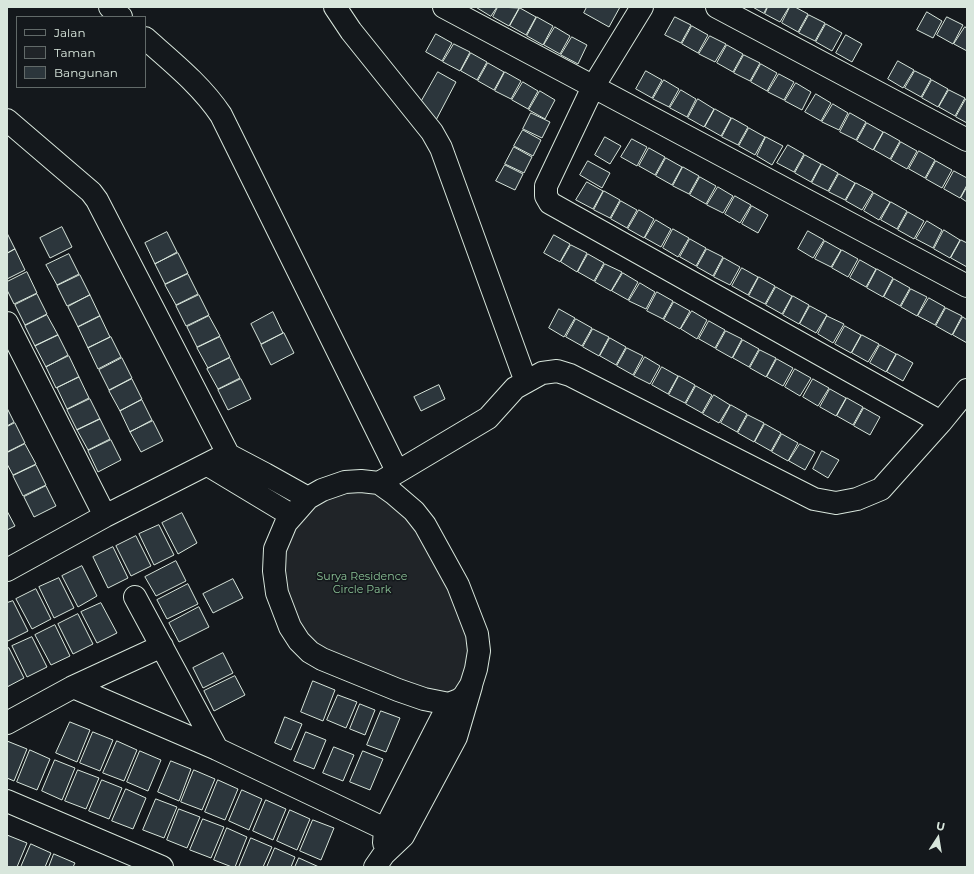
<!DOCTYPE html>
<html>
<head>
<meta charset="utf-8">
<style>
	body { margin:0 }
	#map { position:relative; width:974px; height:874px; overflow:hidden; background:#14181c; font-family:Montserrat,sans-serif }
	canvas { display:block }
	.frame { position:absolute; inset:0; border:8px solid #d8e6dc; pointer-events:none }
	.legend { position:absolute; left:16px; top:16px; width:130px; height:72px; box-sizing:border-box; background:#14181c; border:1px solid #626a69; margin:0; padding:5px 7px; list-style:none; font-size:12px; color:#d8e6dc }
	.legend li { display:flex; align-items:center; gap:8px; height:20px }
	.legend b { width:20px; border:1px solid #626a69 }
	.north { position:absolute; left:918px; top:818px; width:40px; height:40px; -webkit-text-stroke:3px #14181c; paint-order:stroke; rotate:12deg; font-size:11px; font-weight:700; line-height:16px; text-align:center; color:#d8e6dc }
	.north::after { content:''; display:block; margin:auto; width:14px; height:18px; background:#d8e6dc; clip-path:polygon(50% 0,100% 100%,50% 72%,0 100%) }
</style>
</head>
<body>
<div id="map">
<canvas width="974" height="874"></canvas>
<div class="frame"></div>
<ul class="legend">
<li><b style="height:5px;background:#14181c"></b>Jalan</li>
<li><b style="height:11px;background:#202428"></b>Taman</li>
<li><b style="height:11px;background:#2c363c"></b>Bangunan</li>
</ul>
<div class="north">U</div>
</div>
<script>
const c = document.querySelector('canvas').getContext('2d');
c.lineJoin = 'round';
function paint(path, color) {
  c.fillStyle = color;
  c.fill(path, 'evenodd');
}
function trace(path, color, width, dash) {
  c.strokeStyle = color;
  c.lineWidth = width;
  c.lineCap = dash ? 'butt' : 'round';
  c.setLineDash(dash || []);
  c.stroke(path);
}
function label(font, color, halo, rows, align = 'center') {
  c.font = font + ' Montserrat,sans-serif';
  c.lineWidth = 3;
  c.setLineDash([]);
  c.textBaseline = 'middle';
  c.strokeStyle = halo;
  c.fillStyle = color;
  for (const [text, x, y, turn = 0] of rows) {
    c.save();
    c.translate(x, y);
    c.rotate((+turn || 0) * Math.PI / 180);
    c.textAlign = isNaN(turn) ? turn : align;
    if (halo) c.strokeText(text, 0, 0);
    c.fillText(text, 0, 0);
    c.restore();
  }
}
const green = new Path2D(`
	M361,481L414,511L477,634L459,700L322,659L283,611L286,523L291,515Z`);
paint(green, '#202428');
trace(green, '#939e99', 1);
const building = new Path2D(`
	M476,7H497L491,16Z
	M498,7L519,8L509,26L493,17Z
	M587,7H620L609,27L584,13Z
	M753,7H767L764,13Z
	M768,7H789L780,22L765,14Z
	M790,7H795L808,14L798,32L782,23Z
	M520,8L536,17L526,35L510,26Z
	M927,12L942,21L933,38L917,30Z
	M809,15L825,23L815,41L799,33Z
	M537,17L553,26L543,45L527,36Z
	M675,17L691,25L681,43L665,35Z
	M947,17L963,25L953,44L937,35Z
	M826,24L842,33L832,51L816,42Z
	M692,26L708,35L698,53L682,44Z
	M555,27L570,36L560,54L544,45Z
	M965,27L967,28V51L954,44Z
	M436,34L452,43L442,61L426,52Z
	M846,35L862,44L852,62L836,53Z
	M710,36L726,44L715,62L699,54Z
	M572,37L587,45L578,64L561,55Z
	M454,44L470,52L460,71L443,62Z
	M727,45L743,54L733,72L717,63Z
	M471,53L487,62L477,80L461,71Z
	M744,55L760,63L750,81L734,73Z
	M898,61L914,70L903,88L888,79Z
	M488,63L504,72L494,90L478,81Z
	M761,64L777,73L767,91L751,82Z
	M646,71L662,80L652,98L636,89Z
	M915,71L931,79L921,97L905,88Z
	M438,72L456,82L435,122L416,111Z
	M505,72L521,81L511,99L495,91Z
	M779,74L794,82L784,100L768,92Z
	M664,80L679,89L669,107L653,99Z
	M932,80L948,89L938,107L922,98Z
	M523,82L538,91L528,109L512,100Z
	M796,83L811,92L802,110L785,101Z
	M681,90L696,99L687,117L670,108Z
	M949,90L965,98L955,116L939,107Z
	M540,91L555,100L545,119L529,110Z
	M816,94L831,103L821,121L805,112Z
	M698,99L714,109L704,127L688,118Z
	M966,99H967V123L956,117Z
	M833,104L848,113L839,130L822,122Z
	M715,109L731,118L721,136L705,127Z
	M531,113L550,122L542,138L523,129Z
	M850,113L866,122L856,140L840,132Z
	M732,118L748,127L738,145L722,137Z
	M867,123L883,132L873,150L857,141Z
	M749,128L765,137L755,155L739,146Z
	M523,130L541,140L533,156L514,146Z
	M884,132L900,141L890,159L874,150Z
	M605,137L621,146L610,164L595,155Z
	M766,137L783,146L772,165L757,156Z
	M632,139L647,147L637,166L621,157Z
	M901,142L917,151L907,169L891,160Z
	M788,145L804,154L794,172L777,163Z
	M514,147L532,157L524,173L505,164Z
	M649,148L665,157L655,175L639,166Z
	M919,151L935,160L925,178L909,169Z
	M805,155L821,164L811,182L795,173Z
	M666,158L682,167L672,185L656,176Z
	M588,161L610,173L602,188L580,175Z
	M936,161L952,170L942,188L926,179Z
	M822,164L838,173L828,191L812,183Z
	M505,165L523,174L515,190L496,181Z
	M683,167L699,176L689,194L673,186Z
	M954,171L967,178V185L960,198L944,189Z
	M839,174L855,183L845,200L829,192Z
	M700,177L716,186L706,204L690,195Z
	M587,182L603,191L593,209L576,200Z
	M856,183L873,192L862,210L846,201Z
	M718,187L733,196L723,213L707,205Z
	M967,187V202L961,198Z
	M604,191L620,200L610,218L594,210Z
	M874,193L890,202L879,220L864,211Z
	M735,196L751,205L740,223L725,214Z
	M621,201L637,210L627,228L611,219Z
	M891,202L907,211L897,229L881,220Z
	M752,206L768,215L758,233L742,224Z
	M639,210L654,219L644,238L628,229Z
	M908,212L924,221L914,239L898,230Z
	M656,220L671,229L661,247L645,238Z
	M927,221L942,230L933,248L916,239Z
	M62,227L72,247L50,258L40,238Z
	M673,229L689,238L678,257L663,248Z
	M944,230L960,240L950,258L934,249Z
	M808,231L824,240L813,258L798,249Z
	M167,232L177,252L155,264L145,243Z
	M7,233L15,249L7,253Z
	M554,235L570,244L560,262L544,253Z
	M690,239L706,248L696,266L680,257Z
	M961,240L967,243V267L951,258Z
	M825,241L841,250L831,267L815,259Z
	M571,245L587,253L577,272L561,262Z
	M15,249L25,270L7,279V254Z
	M707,249L723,257L713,276L697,267Z
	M842,250L858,259L848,277L832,268Z
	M178,253L188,273L165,284L155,264Z
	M69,254L79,274L57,285L46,265Z
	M588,254L604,263L594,281L578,272Z
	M724,258L740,267L730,285L714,277Z
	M860,260L876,269L866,287L850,278Z
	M605,264L622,272L611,291L595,282Z
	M742,268L758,277L748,295L732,286Z
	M877,269L893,278L883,297L867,288Z
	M27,272L37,293L14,304L7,290V282Z
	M623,273L638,282L628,300L612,291Z
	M188,274L198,294L176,305L165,285Z
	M80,275L90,295L67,306L57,286Z
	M759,277L775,286L765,304L749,296Z
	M894,279L910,288L900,306L884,297Z
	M640,283L655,292L646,309L629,301Z
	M776,287L792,296L782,314L766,305Z
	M911,289L927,297L917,316L901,307Z
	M657,292L673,301L663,319L647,311Z
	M37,294L47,314L25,325L15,305Z
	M90,295L100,316L78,327L68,307Z
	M199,295L209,315L186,326L176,306Z
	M793,296L809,305L799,324L783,315Z
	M929,298L945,307L935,325L918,316Z
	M674,302L690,311L680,329L664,320Z
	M810,306L827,315L816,333L800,324Z
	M946,308L962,316L952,335L936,326Z
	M559,309L575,318L564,337L549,328Z
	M692,311L707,320L697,339L681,329Z
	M273,312L283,333L261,344L251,324Z
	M47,315L58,335L35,346L25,326Z
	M100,316L110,337L88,348L78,327Z
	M209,316L220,336L197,347L187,327Z
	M827,316L844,324L833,343L818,334Z
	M963,317L967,320V343L953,335Z
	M576,319L592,328L582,346L566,337Z
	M709,321L725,330L715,348L699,339Z
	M845,326L861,335L851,353L835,344Z
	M593,329L609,337L599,356L583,347Z
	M726,331L742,339L732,358L716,349Z
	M284,333L294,353L271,365L261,345Z
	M58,335L68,355L46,367L35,346Z
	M862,335L879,344L868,362L852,353Z
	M111,337L121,357L98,369L88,348Z
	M220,337L230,357L208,368L197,348Z
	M610,338L626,347L616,365L600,356Z
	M743,340L759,349L749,367L733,358Z
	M880,345L896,354L886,372L870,363Z
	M627,348L643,356L633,375L617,366Z
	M760,350L776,358L766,377L750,368Z
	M897,354L913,363L903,381L887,372Z
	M69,356L79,377L56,388L46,367Z
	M645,357L660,366L650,384L634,376Z
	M122,358L132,378L109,390L99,370Z
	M230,358L240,378L218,389L207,369Z
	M777,359L793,368L783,386L767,377Z
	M662,367L678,376L668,394L652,385Z
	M795,369L811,378L800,396L785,387Z
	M679,376L695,385L685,403L669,395Z
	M79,377L89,398L67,409L57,388Z
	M132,379L142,399L120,411L109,391Z
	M241,379L251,399L228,410L218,390Z
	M813,379L829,388L818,406L803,397Z
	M439,385L445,399L421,411L414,397Z
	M696,386L712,395L702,413L686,404Z
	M830,389L846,398L836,416L820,407Z
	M714,395L730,405L719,423L703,414Z
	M847,398L863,407L853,425L837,416Z
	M90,399L100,419L77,430L67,410Z
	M142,400L152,420L130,432L120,411Z
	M731,405L747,414L737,432L721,423Z
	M7,408L14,422L7,426Z
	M864,408L880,417L870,435L854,426Z
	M748,415L764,423L754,442L738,433Z
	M100,419L110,439L88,450L77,430Z
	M153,421L163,441L141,452L130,432Z
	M15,423L25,443L7,452V427Z
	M765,424L781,433L771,451L755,442Z
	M782,434L798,443L788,461L772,452Z
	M111,440L121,460L98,472L88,451Z
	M25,444L36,464L13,475L7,464V453Z
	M800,444L815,452L805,470L789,461Z
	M822,451L839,460L828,478L813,469Z
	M36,465L46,485L23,496L13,476Z
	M46,486L56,506L34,517L24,497Z
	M7,511L15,526L7,530Z
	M182,513L197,543L178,554L162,523Z
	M159,525L174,555L154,565L139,534Z
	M136,536L151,566L131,576L116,546Z
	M113,547L128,578L108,588L93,557Z
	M176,561L186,581L156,596L145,577Z
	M82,566L97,596L78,607L62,576Z
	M59,578L74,608L54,618L39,587Z
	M233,579L243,598L213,613L203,594Z
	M188,584L198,604L167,619L157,600Z
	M36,589L51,619L32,629L16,599Z
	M13,601L28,631L8,641L7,638V603Z
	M101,603L117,633L97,643L81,612Z
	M199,607L209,627L179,642L169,623Z
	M78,614L93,644L73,654L58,624Z
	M55,625L70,656L51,665L35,635Z
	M32,637L47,667L27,677L12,646Z
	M9,648L24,678L7,687V649Z
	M223,653L233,673L203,688L193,668Z
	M235,676L245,695L214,711L204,691Z
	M313,681L335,690L323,721L301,712Z
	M338,695L357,702L346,728L327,720Z
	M360,704L375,710L365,735L350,729Z
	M381,711L400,718L386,752L367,745Z
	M285,717L302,724L291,750L275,743Z
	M70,722L90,730L77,762L56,753Z
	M93,732L113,740L100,771L80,763Z
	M306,732L326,740L314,769L294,761Z
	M7,741L27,749L14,781L7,778Z
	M117,741L137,750L124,781L103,773Z
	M334,747L354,755L343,781L323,773Z
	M30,750L50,759L37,790L17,782Z
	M140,751L161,760L148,791L127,782Z
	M363,751L383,759L370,790L350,782Z
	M55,760L75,768L62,800L42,791Z
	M171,761L191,769L179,801L158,792Z
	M78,770L99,778L86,809L65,801Z
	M194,770L215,779L202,810L181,802Z
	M102,780L122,788L109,819L89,811Z
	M218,780L238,789L225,820L205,812Z
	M126,789L146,798L133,829L112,821Z
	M242,790L262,799L249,830L229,821Z
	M156,799L177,807L164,838L143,830Z
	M266,800L286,809L273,840L253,831Z
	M179,809L200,817L187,848L167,840Z
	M290,810L310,819L297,850L277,841Z
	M203,819L224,827L211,858L190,850Z
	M313,820L334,828L321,860L300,851Z
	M227,828L247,837L235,867H232L214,860Z
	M7,835L27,843L17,867H7Z
	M251,838L272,847L263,867H239Z
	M31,844L51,853L45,867H21Z
	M275,848L295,857L291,867H267Z
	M54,854L75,863L73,867H49Z
	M299,858L319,867H295Z`);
paint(building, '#2c363c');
trace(building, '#d8e6dc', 1);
const minor = new Path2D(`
	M110,7L121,17
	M335,7L351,31L432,132L441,148L526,382
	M444,7L967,286
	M642,7L593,87L546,186V196L550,203L941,422
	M717,7L967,140
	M145,38C172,62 201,85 221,115L397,471
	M7,120L91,192L97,200L227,452V454L265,474L308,498
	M7,323L105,516
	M208,465L291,515
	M361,481L379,483L393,493L414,511L425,525L458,585L477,634L479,651L476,669L471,685L464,696L459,700L449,704L424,699L398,690L322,659L310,652L299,641L290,627L277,593L274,571L275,549L286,523L308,498L322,490L345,482Z
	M379,483L488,418L515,388L542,373L557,371L570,375L814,499L836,503L857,499L881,489L941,422L967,390
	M7,570L105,516L227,454
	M135,597L217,749
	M73,687L217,749L385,829L403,836
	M7,723L73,687L162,646
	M7,801L162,867
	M384,843L385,829L449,704
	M375,867L384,854L403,836L456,737L471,686`);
trace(minor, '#d8e6dc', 24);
trace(minor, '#14181c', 22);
label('11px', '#8ac095', '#14181c', [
	["Surya Residence",362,577],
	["Circle Park",362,590]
]);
</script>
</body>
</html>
